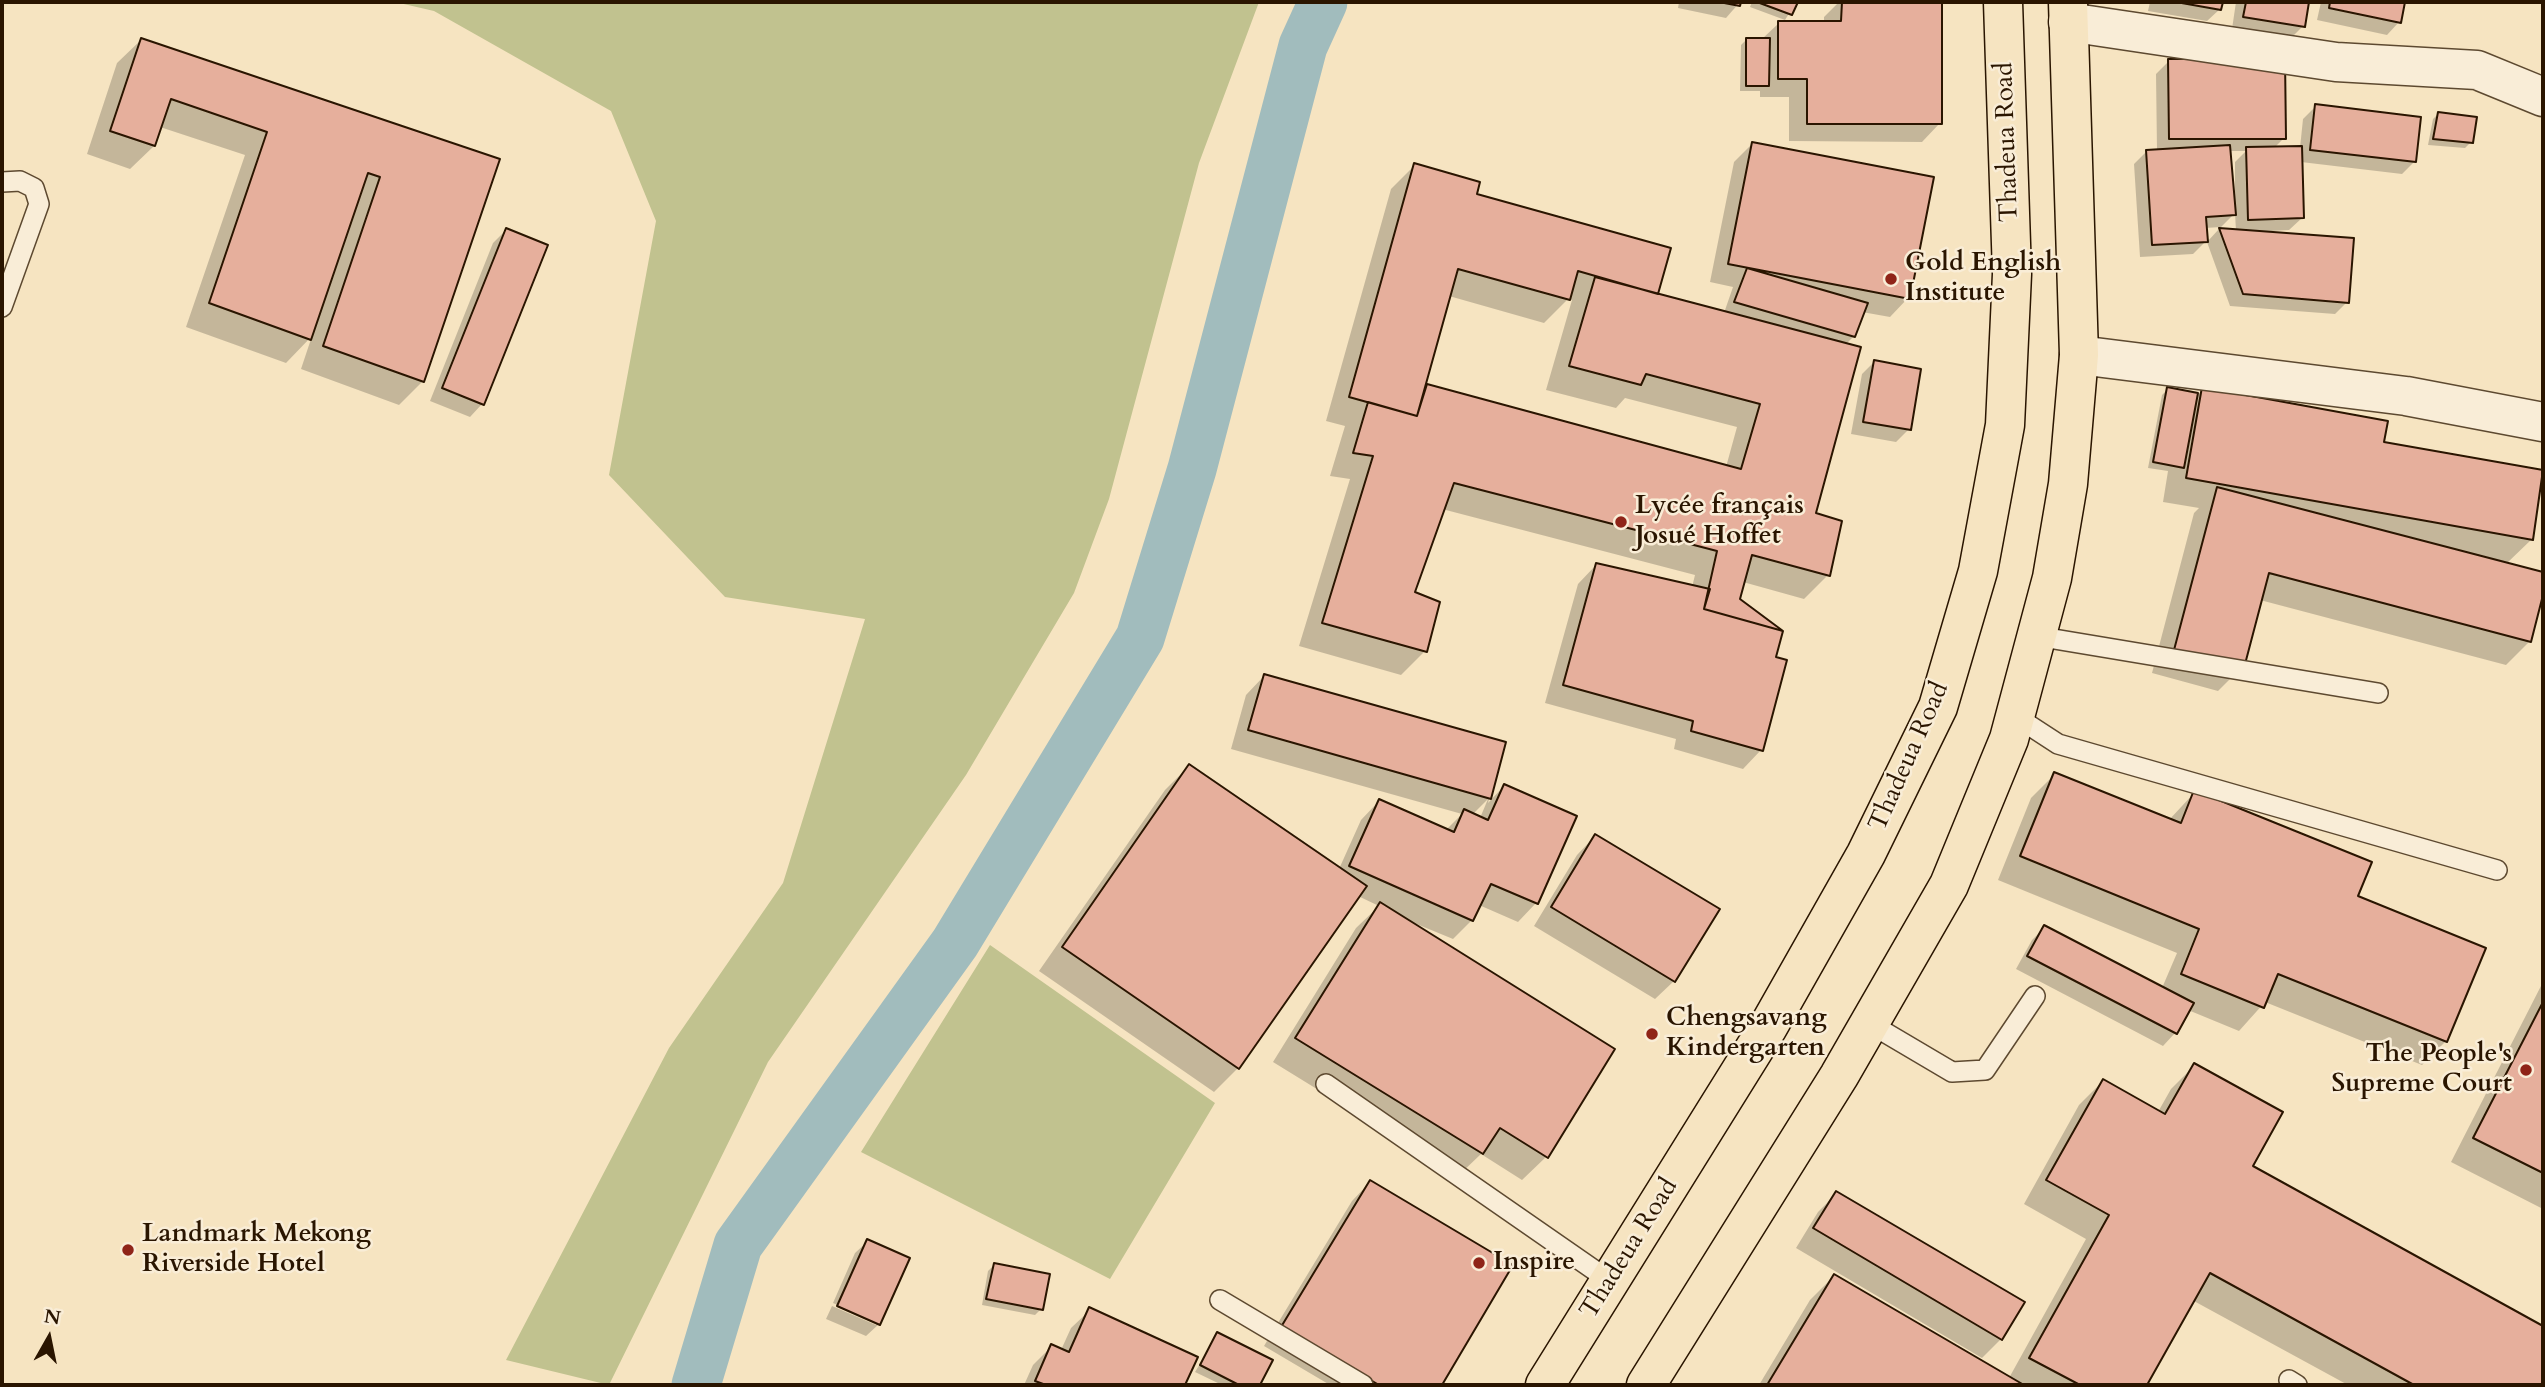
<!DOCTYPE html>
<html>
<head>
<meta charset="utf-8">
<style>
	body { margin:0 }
	#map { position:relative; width:2545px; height:1387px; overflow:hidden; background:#f6e4c1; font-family:Cardo,serif }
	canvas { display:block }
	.frame { position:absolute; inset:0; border:4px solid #2a1500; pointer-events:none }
	.north { position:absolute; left:14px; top:1303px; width:70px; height:70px; -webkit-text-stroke:5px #f9edd7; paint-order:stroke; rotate:9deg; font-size:19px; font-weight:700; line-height:28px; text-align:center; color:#2a1500 }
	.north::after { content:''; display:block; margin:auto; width:24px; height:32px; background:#2a1500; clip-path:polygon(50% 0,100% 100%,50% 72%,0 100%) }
</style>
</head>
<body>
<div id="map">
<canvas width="2545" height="1387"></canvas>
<div class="frame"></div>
<div class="north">N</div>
</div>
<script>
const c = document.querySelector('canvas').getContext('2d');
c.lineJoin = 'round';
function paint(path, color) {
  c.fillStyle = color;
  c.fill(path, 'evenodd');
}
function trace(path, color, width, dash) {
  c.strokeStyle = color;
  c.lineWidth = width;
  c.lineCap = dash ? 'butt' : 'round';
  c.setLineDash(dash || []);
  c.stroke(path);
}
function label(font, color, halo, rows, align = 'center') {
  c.font = font + ' Cardo,serif';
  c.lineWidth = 5;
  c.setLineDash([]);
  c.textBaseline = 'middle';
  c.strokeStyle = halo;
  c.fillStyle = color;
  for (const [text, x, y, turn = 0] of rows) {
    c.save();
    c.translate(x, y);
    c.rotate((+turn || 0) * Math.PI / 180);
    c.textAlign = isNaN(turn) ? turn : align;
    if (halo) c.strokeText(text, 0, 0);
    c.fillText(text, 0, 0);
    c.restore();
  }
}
paint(new Path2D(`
	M395,2H1259L1199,163L1109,499L1074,593L966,775L768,1062L609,1385L506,1360L669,1048L783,883L865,619L725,597L609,475L656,221L611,111L434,11Z
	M990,945L1215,1103L1110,1279L861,1152Z`), '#c1c28f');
paint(new Path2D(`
	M1679,2H1740L1726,18L1678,8Z
	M1752,2H1796L1785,20L1750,7Z
	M1839,2H1940V123L1922,142L1789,141V97H1760V91H1740L1741,45L1747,39H1762L1779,23H1824V17Z
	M2150,2H2221L2220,9L2207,21L2148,11Z
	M2236,2H2307L2303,26L2291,38L2232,29Z
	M2321,2H2404L2399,22L2387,35L2317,20Z
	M141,40L498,160L423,381L399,405L301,369L312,336L286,363L186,327L245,155L160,127L154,146L130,169L87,154L117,63Z
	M2169,61L2284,138L2274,148H2300L2303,119L2316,106L2414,162L2402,174L2301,162L2302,218L2289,230L2271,231V233L2347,302L2335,314L2230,306L2207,242L2219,229L2236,231L2235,213L2221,227L2205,228L2206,241L2193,254L2140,257L2134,164L2146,152L2157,151L2156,74ZM2229,151H2246L2235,162V190H2232Z
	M2439,113L2471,142L2465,148L2428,145L2433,119Z
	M1752,144L1908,298L1890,317L1862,312L1854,336L1845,345L1814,514L1828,575L1804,599L1743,582L1738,600L1774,658L1761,750L1743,769L1674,749L1676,739L1545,703L1578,584L1596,565L1692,587L1695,575L1442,509L1413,593L1425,651L1401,675L1299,646L1350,479L1330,476L1345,426L1326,421L1391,189L1415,165L1656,295L1724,313L1733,287L1710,282L1734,162ZM1449,296L1544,323L1568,299L1572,300L1546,390L1616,408L1625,398L1737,427L1726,467L1425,385Z
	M506,230L546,246L482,404L470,417L430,401L493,243Z
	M1875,361L1909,429L1896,442L1851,434L1862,374Z
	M2168,389L2198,395L2203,389L2382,443L2543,472L2532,539L2506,564L2543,574V588L2530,641L2506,665L2260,600L2242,667L2218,691L2152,673L2194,513L2199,508L2163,502L2168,471L2148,468L2162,395Z
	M1264,676L1504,743L1488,803L1504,786L1536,903L1518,922L1479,905L1472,920L1453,939L1402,918L1546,1157L1522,1180L1481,1154L1458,1176L1273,1062L1356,928L1379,906L1358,896L1238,1068L1214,1092L1039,971L1165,790L1189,766L1339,869L1361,820L1379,801L1446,830L1462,814L1231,749L1246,695ZM1488,799L1480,818L1472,815Z
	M2055,774L2169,820L2195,792L2355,897L2446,1041L2422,1065L2265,1002L2239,1031L2188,1010L2175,1033L2163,1046L2016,969L2032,940L2045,927L2162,988L2177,953L1998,880L2031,798Z
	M1595,836L1674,981L1655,999L1534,926L1577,855Z
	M2543,982V1209L2451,1162Z
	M2195,1065L2251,1167L2543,1328V1385H2348L2192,1300L2145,1385H1759L1810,1300L1834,1276L2009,1378L2086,1239L2024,1204L2079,1105L2103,1081L2158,1112L2171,1089Z
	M1370,1182L1511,1266L1440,1385H1330L1264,1346L1352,1201Z
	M1837,1193L2001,1339L1982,1358L1796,1248L1818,1212Z
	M868,1241L879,1324L866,1336L826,1319L832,1306L876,1325V1321L833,1303L855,1253Z
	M994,1265L1041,1309L1035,1315L982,1305L988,1271Z
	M1090,1310L1196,1357L1183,1385H1024L1033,1365L1052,1346L1061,1350L1071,1328Z
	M1218,1334L1271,1361L1258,1385H1222L1195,1372Z`), '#0003');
trace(new Path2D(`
	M696,1385L738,1245L955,943L1140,638L1192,469L1303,46L1323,2`), '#a1bcbd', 49);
const building = new Path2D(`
	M1719,2H1741L1740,6Z
	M1757,2H1798L1792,15Z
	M1842,2H1942V124H1807V79H1778V21H1841Z
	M2176,2H2223L2221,10Z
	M2246,2H2309L2305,27L2243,17Z
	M2330,2H2405L2401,23L2329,8Z
	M141,38L500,159L424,382L323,346L380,177L368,173L311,340L209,303L267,132L171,99L155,146L110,131Z
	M1746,38H1770L1769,86H1746Z
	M2285,58L2286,139H2169L2168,59Z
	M2315,104L2421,117L2416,162L2310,150Z
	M2438,112L2477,117L2473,143L2433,139Z
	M1752,142L1934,177L1910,299L1728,264Z
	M2230,145L2236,215L2206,217L2208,242L2152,245L2146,150Z
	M2302,146L2304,218L2248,220L2246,147Z
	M1414,163L1480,182L1477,194L1671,248L1658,294L1578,271L1570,300L1458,269L1417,416L1349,397Z
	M506,228L548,245L484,405L442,388Z
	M2219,228L2354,238L2349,303L2243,294Z
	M1747,268L1868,303L1855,337L1734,302Z
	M1595,277L1861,347L1816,513L1842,521L1830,576L1752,555L1740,599L1783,631L1704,609L1717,551L1454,483L1415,592L1440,602L1427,652L1322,623L1373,456L1353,453L1368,402L1417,416L1427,384L1741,469L1760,404L1646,374L1641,385L1569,366Z
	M1874,360L1921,369L1911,430L1863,422Z
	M2167,387L2198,393L2184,468L2153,462Z
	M2202,387L2388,421L2384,442L2543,470L2533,540L2186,478Z
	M2217,487L2543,572V595L2531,642L2269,573L2244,668L2174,650Z
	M1596,563L1710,589L1704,609L1783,631L1776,657L1787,660L1763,751L1691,731L1693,721L1563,685Z
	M1264,674L1506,742L1491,799L1248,730Z
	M1189,764L1367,886L1239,1069L1062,947Z
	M2054,772L2181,823L2194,790L2372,862L2358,896L2486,948L2447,1042L2278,974L2264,1008L2181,974L2199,929L2020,856Z
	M1504,784L1577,816L1538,904L1491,884L1473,921L1349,866L1379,799L1454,832L1464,809L1488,820Z
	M1595,834L1720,909L1675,982L1551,907Z
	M1380,902L1615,1049L1548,1158L1500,1128L1483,1154L1295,1038Z
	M2044,925L2194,1003L2177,1034L2027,956Z
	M2543,1002V1173L2473,1138Z
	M2194,1063L2283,1112L2253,1166L2543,1326V1385H2414L2210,1273L2147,1385H2080L2029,1358L2109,1215L2046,1180L2103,1079L2165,1114Z
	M1370,1180L1513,1265L1442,1385H1379L1281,1327Z
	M1836,1191L2025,1302L2002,1340L1813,1228Z
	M867,1239L910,1258L880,1325L837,1306Z
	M994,1263L1050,1274L1043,1310L986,1299Z
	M1834,1274L2024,1385H1767Z
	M1089,1307L1198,1357L1185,1385H1046L1035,1381L1051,1344L1069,1352Z
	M1217,1332L1273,1360L1260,1385H1239L1200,1365Z`);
paint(building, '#e6af9c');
trace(building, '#2a1500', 2);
const lane = new Path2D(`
	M2,182L20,181L34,188L39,204L2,307
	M2036,636L2378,693
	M2015,716L2058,744L2497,870
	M1869,1023L1952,1072L1985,1070L2035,996
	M1326,1084L1610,1281
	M1220,1300L1363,1385
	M2289,1380L2297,1385`);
const street = new Path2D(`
	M2068,22L2336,62L2477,70L2543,97
	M2079,355L2406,396L2543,422`);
const primary = new Path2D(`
	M1545,1385L1768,1027L1866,854L1938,707L1978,571L2005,425L2012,274L2003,2
	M1646,1385L1839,1076L1949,885L2009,739L2052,578L2068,484L2079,355L2068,2`);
trace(lane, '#5d4930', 22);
trace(street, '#5d4930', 41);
trace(primary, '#2a1500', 41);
trace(lane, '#f9edd7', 19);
trace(street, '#f9edd7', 38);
trace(primary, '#f6e4c1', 38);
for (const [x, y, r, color] of [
	[1891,279,7,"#8f2418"],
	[1621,522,7,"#8f2418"],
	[1652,1034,7,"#8f2418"],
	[2526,1070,7,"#8f2418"],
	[128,1250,7,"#8f2418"],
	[1479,1263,7,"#8f2418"]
]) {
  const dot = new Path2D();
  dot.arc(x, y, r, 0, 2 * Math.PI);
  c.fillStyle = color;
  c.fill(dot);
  trace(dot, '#f9edd7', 2.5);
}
label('26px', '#2a1500', '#f9edd7', [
	["Thadeua Road",2008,142,-92],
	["Thadeua Road",1910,757,-66],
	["Thadeua Road",1630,1249,-58]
]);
label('bold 26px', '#2a1500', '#f9edd7', [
	["Gold English",1905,264],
	["Institute",1905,294],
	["Lycée français",1635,507],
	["Josué Hoffet",1635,537],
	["Chengsavang",1666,1019],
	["Kindergarten",1666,1049],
	["The People's",2512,1055,"right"],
	["Supreme Court",2512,1085,"right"],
	["Landmark Mekong",142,1235],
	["Riverside Hotel",142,1265],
	["Inspire",1493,1263]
], 'left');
</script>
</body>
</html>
